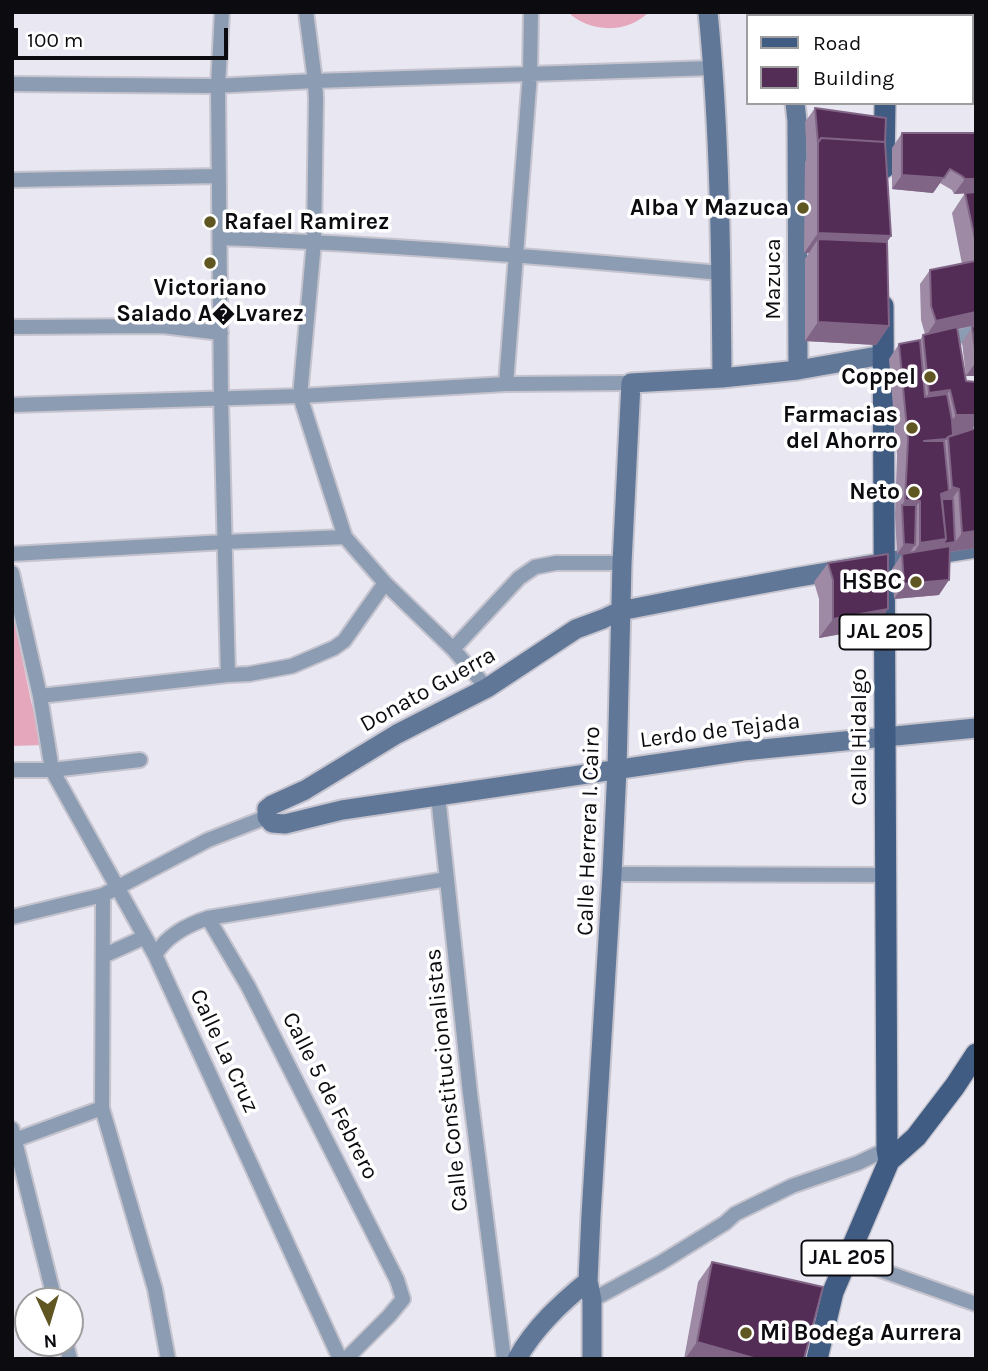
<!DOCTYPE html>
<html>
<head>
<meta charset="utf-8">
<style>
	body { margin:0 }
	#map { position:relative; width:988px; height:1371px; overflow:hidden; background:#e8e7f2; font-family:Karla,sans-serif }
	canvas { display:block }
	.frame { position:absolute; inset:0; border:14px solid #0c0b0f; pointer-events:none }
	.legend { position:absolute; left:746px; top:14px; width:228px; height:91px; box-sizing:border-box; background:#fff; border:2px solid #9e9d9f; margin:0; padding:9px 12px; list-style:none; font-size:21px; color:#0c0b0f }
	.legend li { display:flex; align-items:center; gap:14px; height:35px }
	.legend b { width:35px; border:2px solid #9e9d9f }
	.north { position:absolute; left:14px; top:1287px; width:70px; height:70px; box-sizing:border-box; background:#fff; border:2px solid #9e9d9f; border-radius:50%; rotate:176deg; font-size:19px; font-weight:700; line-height:28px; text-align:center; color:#0c0b0f }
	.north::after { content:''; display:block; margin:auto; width:24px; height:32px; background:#605622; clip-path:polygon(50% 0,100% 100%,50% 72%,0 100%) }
	.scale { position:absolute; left:14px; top:28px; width:214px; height:32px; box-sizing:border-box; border:4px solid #0c0b0f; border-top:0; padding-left:9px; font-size:21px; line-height:24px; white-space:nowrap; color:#0c0b0f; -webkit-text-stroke:5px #fff; paint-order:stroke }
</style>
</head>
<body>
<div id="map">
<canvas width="988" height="1371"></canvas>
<div class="frame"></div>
<ul class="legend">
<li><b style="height:9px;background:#415c83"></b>Road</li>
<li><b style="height:19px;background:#542d57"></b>Building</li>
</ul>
<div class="north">N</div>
<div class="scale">100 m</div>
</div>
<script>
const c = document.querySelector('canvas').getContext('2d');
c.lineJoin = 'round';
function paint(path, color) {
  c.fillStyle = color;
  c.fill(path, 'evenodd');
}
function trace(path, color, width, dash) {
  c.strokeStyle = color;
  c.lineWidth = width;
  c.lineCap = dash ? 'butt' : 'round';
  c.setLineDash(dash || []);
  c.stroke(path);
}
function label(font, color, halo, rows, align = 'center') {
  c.font = font + ' Karla,sans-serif';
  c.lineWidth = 7;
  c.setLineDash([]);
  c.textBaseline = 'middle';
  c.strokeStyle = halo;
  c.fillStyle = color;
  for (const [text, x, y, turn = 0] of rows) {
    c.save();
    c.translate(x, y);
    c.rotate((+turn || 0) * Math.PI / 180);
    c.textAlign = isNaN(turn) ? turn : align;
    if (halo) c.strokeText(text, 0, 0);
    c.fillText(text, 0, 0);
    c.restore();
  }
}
paint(new Path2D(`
	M568,12H649C627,34 589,33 568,12Z
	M12,609L31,701L43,745L12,746Z`), '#e5a7bb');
const street = new Path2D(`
	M222,12L218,86L221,398L228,675
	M306,12L315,81L316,99L314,242L300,396L345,537L385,583L453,649L487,688
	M12,84L213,86L315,81L713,68
	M12,180L219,176
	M220,238C387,244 554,258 721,273
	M12,327L162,326L221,333
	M943,341L976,332
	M506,384L530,74L531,12
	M12,405L300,396L506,384L631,383
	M12,554L225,542L345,537
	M12,573L40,696L52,770L155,955L340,1359
	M453,649L519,578L535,567L556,563H622
	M40,696L228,675L249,674L292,666L334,648L344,641L385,583
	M12,770H52L140,760
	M438,796L470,1093L504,1359
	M612,874L886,875
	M103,895L102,1108L155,1289L168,1359
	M12,917L103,895L208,840L267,817
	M208,918L248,986L397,1280L403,1299L389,1316L346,1359
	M155,955C167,935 187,925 208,918L447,879
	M103,956L145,937
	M12,1129L55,1301
	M12,1141L102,1108
	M847,1258L976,1304
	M592,1300L662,1262L725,1223L735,1214L792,1186L858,1163L887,1149
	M66,1343L70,1359`);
const secondary = new Path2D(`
	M708,12C720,133 721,256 722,378
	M784,12V16
	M795,103L797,121L798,370
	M976,548C857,566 738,587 620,611L603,619L576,629L487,688L397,734L305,790L272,805L267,809V817L272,823L285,824L342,810L743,751L976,728
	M517,1359C534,1328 561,1303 588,1281
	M592,1359V1300L588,1281L591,1215L612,874L617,769L622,563L631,383L722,378L798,370L883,355`);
const primary = new Path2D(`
	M887,16V12
	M884,168L885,103
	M883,306L887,1149L889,1161
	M817,1359L833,1292L889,1161L916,1137L955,1086L976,1054`);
trace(street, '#c5c4ce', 18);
trace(secondary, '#c5c4ce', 23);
trace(primary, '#c5c4ce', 24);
trace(street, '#8c9cb3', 14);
trace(secondary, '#607798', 19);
trace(primary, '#415c83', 21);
paint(new Path2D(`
	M815,108L885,142L891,236L887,242L889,326L876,345L805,341V259L809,253H804L805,162L807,158L805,122Z
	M902,133H976V325L958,329L972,429L976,428V548L950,552L939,595L894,599L892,569L902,554H897L895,515L897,455L889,359L899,344L920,340L923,335L925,334L921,320L920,284L930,270L962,264L952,213L965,193L954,194L952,190L940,183L933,193L892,189V148Z
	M976,326V376H966L962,342L972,327Z
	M828,563L888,609L875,628L819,638V599L814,582Z
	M712,1262L804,1359H684L698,1282Z`), '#9e8aa4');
paint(new Path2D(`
	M950,169L933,193L892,189L902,175Z
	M965,179H976V193L954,194Z
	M818,233L891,236L877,256L818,239L809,253H804Z
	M976,312V325L926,336L936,321Z
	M818,322L889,326L876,345L805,341Z
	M976,362V376H966Z
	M950,390L937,409L915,412L929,393Z
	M956,415H976V424L968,434L942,435Z
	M952,487L959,489L946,508L938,506L941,494L949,491Z
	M905,500L920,501L910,515L902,505Z
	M976,531V548L948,552L962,533Z
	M946,539L955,542L948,552L910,558L920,543Z
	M904,544L915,545L908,555L897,554Z
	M949,580L939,595L894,599L904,584Z
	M888,609L875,628L819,638L833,619Z
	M697,1342L757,1359H685Z`), '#806586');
const building = new Path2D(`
	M815,108L886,118L885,142L821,138L818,143Z
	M902,133H976V179H965L962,176L950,169L944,178L902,175Z
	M821,138L885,142L891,236L818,233V142Z
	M976,192V244L965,193Z
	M818,239L887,242L889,326L818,322Z
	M975,261L976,312L936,321L931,306L930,270Z
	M976,326V355L972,327Z
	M957,327L966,381L976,382V415H956L950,390L929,393L923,335Z
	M920,340L925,397L947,394L952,420L953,435L948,437L946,439L924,441H944L949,491L941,494L946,539L920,543V501L905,500L908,440L899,344Z
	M976,428V531L962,533L959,489L952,487L948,437Z
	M942,499H953L955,542L943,544L946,539Z
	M902,505H916L915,545L904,544Z
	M950,546L949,580L904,584L902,554Z
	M888,554V609L833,619V580L828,563Z
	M712,1262L823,1287L804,1359H757L697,1342Z`);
paint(building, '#542d57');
trace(building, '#806586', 2);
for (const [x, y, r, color] of [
	[803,208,7,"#605622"],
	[210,222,7,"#605622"],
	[210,263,7,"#605622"],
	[930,377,7,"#605622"],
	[912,428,7,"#605622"],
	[914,492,7,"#605622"],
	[916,582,7,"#605622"],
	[746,1333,7,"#605622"]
]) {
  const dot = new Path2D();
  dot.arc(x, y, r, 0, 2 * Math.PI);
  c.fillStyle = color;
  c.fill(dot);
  trace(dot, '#fff', 2.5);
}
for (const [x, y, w] of [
	[885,632,91],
	[847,1258,91]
]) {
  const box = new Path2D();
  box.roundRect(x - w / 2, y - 17.5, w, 35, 5);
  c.fillStyle = '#fff';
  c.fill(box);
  trace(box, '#0c0b0f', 2);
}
label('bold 21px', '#0c0b0f', null, [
	["JAL 205",885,632],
	["JAL 205",847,1258]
]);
label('bold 23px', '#0c0b0f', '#fff', [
	["Alba Y Mazuca",789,208],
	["Rafael Ramirez",224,222,"left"],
	["Victoriano",210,288,"center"],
	["Salado A�Lvarez",210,314,"center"],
	["Coppel",916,377],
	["Farmacias",898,415],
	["del Ahorro",898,441],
	["Neto",900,492],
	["HSBC",902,582],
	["Mi Bodega Aurrera",760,1333,"left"]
], 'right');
label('23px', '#0c0b0f', '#fff', [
	["Mazuca",773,279,-90],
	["Donato Guerra",428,690,-29],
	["Lerdo de Tejada",720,731,-7],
	["Calle Hidalgo",859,737,-90],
	["Calle Herrera I. Cairo",589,831,-88],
	["Calle La Cruz",224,1051,65],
	["Calle Constitucionalistas",447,1080,-96],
	["Calle 5 de Febrero",330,1096,63]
]);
</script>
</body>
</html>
